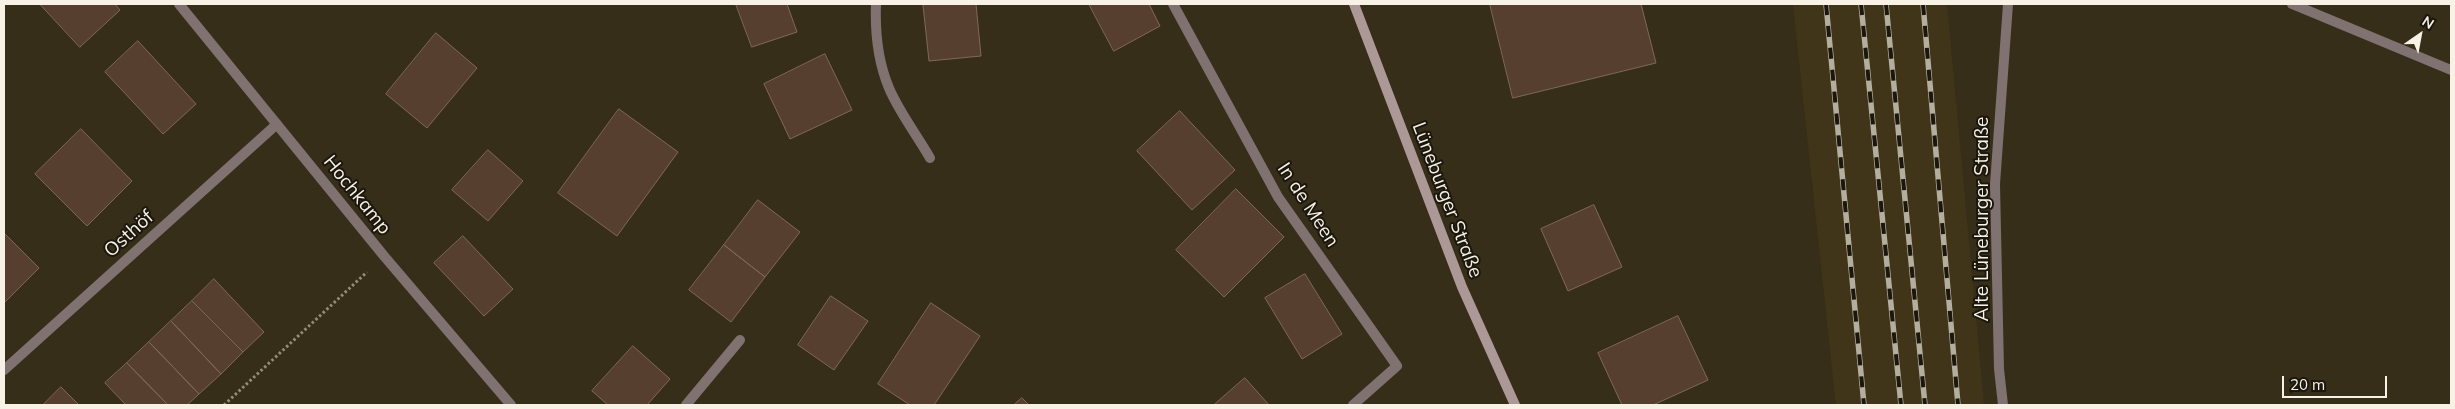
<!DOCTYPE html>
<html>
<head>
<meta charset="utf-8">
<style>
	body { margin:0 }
	#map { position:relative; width:2455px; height:409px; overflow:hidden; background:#372e19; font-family:Mulish,sans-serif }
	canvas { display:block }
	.frame { position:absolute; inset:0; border:5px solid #f7f2e5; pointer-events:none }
	.north { position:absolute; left:2395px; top:10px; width:50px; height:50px; -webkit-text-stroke:4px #1b170e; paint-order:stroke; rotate:33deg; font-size:14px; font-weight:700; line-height:20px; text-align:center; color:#f7f2e5 }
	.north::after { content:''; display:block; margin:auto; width:18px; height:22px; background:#f7f2e5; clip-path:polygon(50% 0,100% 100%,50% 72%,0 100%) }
	.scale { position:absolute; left:2282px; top:376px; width:105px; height:22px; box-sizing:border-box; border:2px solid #f7f2e5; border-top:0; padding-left:6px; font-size:15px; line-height:18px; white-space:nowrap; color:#f7f2e5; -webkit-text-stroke:4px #1b170e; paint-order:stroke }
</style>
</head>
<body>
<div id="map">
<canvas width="2455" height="409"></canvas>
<div class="frame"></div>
<div class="north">N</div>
<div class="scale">20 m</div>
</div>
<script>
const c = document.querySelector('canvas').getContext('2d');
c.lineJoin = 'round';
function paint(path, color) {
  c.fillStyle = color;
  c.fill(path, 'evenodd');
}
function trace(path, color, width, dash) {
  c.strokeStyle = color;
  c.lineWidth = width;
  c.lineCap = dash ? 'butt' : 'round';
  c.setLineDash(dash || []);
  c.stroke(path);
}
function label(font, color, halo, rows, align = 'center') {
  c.font = font + ' Mulish,sans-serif';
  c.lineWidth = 4;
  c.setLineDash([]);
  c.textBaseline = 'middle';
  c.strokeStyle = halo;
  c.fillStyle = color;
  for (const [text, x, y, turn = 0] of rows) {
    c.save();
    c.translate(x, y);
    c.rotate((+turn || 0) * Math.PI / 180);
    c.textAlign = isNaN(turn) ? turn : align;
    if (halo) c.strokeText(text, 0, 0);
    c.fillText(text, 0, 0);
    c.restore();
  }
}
paint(new Path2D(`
	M1793,4H1947L1984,405H1836Z`), '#403519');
const building = new Path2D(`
	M40,4H115L120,10L80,47Z
	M736,4H787L797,32L752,47Z
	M976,4L981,56L929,61L923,5Z
	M1089,4H1149L1160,26L1114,51Z
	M1490,4H1641L1656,63L1513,98Z
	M436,33L477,68L427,128L386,94Z
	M138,41L196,104L163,134L105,72Z
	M825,54L852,110L790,139L764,84Z
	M619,109L678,152L617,236L558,193Z
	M1180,111L1235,170L1192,210L1137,151Z
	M81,129L132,181L87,226L35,174Z
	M488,150L523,181L488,221L452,190Z
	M1236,189L1284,237L1224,297L1176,250Z
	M758,200L800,232L765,277L724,245Z
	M1594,205L1622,267L1568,291L1541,229Z
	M4,233L39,268L4,303Z
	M463,236L513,289L484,316L434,263Z
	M724,245L765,277L731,322L689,290Z
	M1305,274L1342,334L1302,359L1265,298Z
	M214,279L264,332L243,352L192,301Z
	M831,296L868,321L834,370L798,345Z
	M192,301L243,352L221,374L171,321Z
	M931,303L980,336L934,405H910L878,384Z
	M1678,316L1708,380L1653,405H1622L1598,353Z
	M171,321L221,374L199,394L149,342Z
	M149,342L199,394L187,405H168L127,363Z
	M633,346L670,379L647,405H608L592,391Z
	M127,363L168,405H126L105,383Z
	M1245,378L1269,405H1214Z
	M61,387L79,405H43Z
	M1022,398L1029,405H1014Z`);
paint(building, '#573f30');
trace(building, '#7f685b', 1);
trace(new Path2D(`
	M224,405L367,272`), '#938c7b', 3, [2.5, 2.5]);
trace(new Path2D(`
	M686,405L740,340`), '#7f7271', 10);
trace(new Path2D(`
	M179,4L384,256L511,405
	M876,4C875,31 878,62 889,88C899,112 917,135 930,158
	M1173,4L1278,197L1397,366L1353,405
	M2292,4L2451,70
	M4,370L277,124
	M2003,405L1999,369L1995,184L2008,4`), '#7f7271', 10);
trace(new Path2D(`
	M1354,4L1462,287L1515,405`), '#ac9896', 10);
const rail = new Path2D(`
	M1826,4L1864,405
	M1861,4L1901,405
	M1886,4L1925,405
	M1923,4L1958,405`);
trace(rail, '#b4ae9e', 5.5);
trace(rail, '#1b170e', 4, [11]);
label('19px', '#f7f2e5', '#1b170e', [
	["Hochkamp",357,195,51],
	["Lüneburger Straße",1447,200,69],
	["In de Meen",1308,205,57],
	["Alte Lüneburger Straße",1982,219,-90],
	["Osthöf",129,234,-42]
]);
</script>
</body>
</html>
